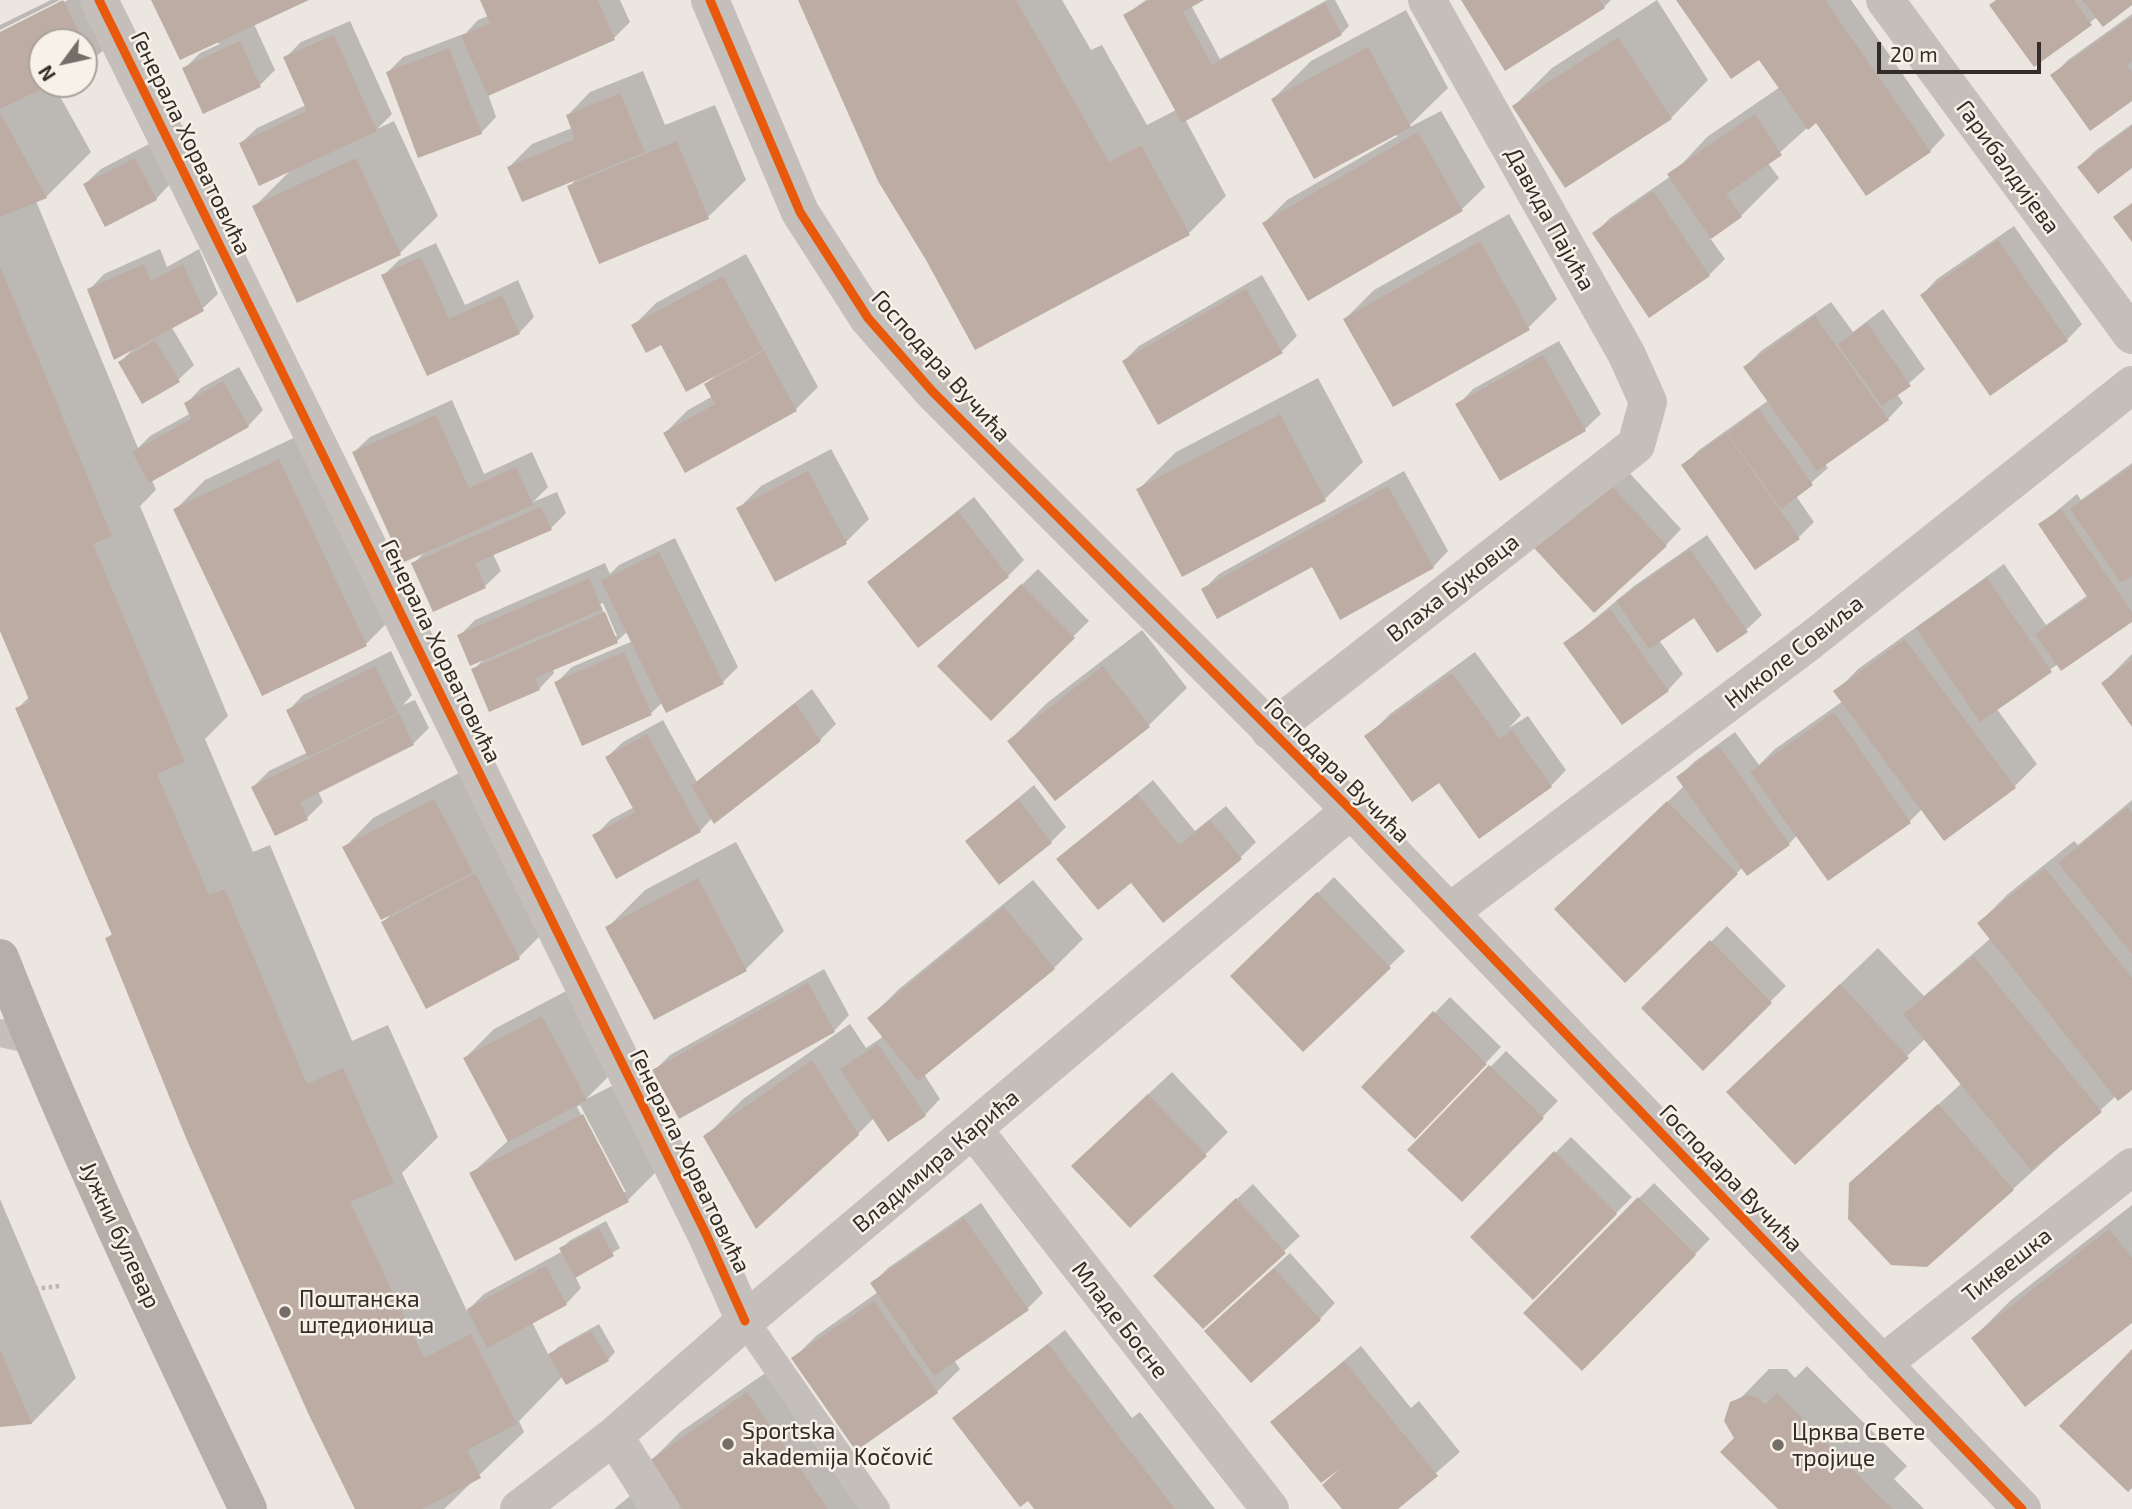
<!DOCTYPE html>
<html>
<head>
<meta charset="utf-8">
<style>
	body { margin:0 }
	#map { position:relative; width:2132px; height:1509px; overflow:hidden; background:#ebe6e0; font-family:"Exo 2",sans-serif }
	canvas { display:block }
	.north { position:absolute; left:28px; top:28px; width:70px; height:70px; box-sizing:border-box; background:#f7f1e8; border:2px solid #a9a29b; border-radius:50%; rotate:237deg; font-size:19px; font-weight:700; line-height:28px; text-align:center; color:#342c28 }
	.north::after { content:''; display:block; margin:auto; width:24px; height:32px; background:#746d68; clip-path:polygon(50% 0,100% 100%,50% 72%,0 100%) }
	.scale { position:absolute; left:1877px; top:42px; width:164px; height:32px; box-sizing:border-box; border:4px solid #342c28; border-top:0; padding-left:9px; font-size:21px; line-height:24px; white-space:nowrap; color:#342c28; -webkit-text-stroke:5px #f7f1e8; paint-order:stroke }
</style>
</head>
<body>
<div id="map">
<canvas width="2132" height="1509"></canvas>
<div class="north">N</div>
<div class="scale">20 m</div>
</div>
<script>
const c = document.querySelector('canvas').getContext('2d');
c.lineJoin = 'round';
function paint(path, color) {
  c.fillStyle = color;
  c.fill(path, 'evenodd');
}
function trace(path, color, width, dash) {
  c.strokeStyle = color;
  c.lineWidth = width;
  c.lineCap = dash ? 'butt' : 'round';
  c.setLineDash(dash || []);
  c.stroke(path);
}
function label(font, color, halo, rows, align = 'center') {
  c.font = font + ' "Exo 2",sans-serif';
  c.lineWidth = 5;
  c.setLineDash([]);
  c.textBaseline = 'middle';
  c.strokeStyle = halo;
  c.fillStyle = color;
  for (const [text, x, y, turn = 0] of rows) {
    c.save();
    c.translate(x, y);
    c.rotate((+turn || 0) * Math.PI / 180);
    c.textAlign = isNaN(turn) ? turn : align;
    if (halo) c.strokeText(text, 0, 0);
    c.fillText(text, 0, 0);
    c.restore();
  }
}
paint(new Path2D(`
	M51,0H60L0,30V25Z
	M68,0H86L109,46L84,66V42H42V84H53L91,152L46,197L36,201L138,448L150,436L191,413L186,404L201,388L239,367L263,410L248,426L152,480L156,490L140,506L228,716L205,739L253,852L270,845L352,1041L388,1025L438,1137L402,1173L467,1311L484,1294L563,1251L562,1249L569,1241L606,1221L620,1248L575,1276L581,1288L566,1304L532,1322L549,1356L558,1347L599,1324L615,1352L608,1360L563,1376L519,1421L524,1432L444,1509H357L107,939L113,933L17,709L29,697L0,627V34Z
	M153,0H305L254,24L275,70L260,85L184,69L200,53L220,44Z
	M482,0H620L630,22L614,38L488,94L496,117L481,133L388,72L403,57L466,33L478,20L488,16Z
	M800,0H1062L1091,50L1102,45L1147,125L1176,110L1125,15L1146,0H1200L1191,5L1220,59L1327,0H1335L1349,26L1341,34L1185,119L1226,196L1189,233Z
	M1463,0H1611L1604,7Z
	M1657,0L1708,80L1671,118L1514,106L1552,68Z
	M1678,0H1851L1945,135L1930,151L1816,120L1768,163L1779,178L1741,216L1710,238L1725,259L1709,275L1650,316L1594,234L1610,218L1671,176L1707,137L1780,87L1760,57Z
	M1996,0H2132V3L2097,17L2035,64Z
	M1406,10L1448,88L1406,129L1441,111L1485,187L1462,209L1264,223L1287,200L1398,136L1273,99L1311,61Z
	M2132,14V99L2053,75L2068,60Z
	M350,21L392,114L377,129L394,121L438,216L400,253L298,301L254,207L291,170L241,143L257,128L306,105L285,58L301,42Z
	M643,71L665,125L715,105L746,180L708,217L569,187L578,177L509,167L532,144L572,128L568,115L590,92Z
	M2132,124V166L2079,167L2095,151Z
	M151,143L171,183L156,199L85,184L101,169Z
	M1509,214L1557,299L1528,328L1345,319L1374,290Z
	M2014,226L2082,324L2067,340L1922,295L1937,279Z
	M436,243L465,305L518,280L534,317L519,333L428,374L383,276L399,260Z
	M160,249L167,267L199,249L218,294L202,309L171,326L194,365L178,380L120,362L135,347L89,290L104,274Z
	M746,254L818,387L795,410L665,433L688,410L713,396L706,384L715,376L633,326L656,303Z
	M1262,275L1297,336L1282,351L1124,361L1139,346Z
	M1831,302L1853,332L1883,309L1925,369L1897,394L1903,403L1888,419L1825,464L1828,468L1796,496L1814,522L1799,537L1683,466L1699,450L1769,400L1745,367L1761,351Z
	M1559,341L1601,414L1585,429L1500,479L1458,405L1473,389Z
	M1318,378L1363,462L1325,499L1183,574L1138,490L1176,452Z
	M452,400L484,474L532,452L548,487L533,502L557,492L566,513L551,528L493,554L501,571L485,586L434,609L413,564L426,551L354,452L370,437Z
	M308,431L395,615L366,644L263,694L176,509L205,480Z
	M831,449L869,519L846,542L776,580L738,509L761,486Z
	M2132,463V620L2058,664L1996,708L2037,764L2014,787L1922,809L1910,821L1797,835L1789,844L1743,867L1625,980L1586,880L1684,786L1678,778L1694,762L1735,732L1759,765L1775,749L1843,701L1836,692L1858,669L2004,564L2046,625L2088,595L2040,525L2077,494L2081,500Z
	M1624,467L1681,529L1666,545L1537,548Z
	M1404,471L1448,551L1433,567L1312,565L1203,590L1219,574Z
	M974,497L1024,560L1008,576L869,582Z
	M1707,535L1762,615L1746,630L1694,615L1659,640L1683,674L1668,690L1566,643L1634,586Z
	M675,538L738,667L723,682L663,702L651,713L556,683L572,667L633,641L628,631L617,641L553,669L554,673L539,689L473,670L485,658L459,636L475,620L605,563L610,574L619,565ZM603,603L617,636H614L600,604Z
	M1038,569L1089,621L991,718L939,666Z
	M1142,630L1187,688L1149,725L1055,798L1009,741L1047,703Z
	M391,651L412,695L403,705L415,700L429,728L413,744L318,791L323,802L307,818L276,833L253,787L269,771L308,752L288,711L303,695Z
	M1475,652L1521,715L1509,728L1528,716L1566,770L1551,786L1441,783L1367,737L1390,714Z
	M2132,654V724L2103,683Z
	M812,689L836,724L820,740L712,818L700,831L595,836L610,820L634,807L607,757L623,742L663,720L697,782Z
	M463,771L548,928L519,957L426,1006L383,923L391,914L345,847L373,818Z
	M1153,780L1195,831L1226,806L1256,842L1240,858L1059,859Z
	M1034,785L1066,827L1051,842L967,841Z
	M2132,800V1088L2116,1096L2013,1189L1851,1184L1962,1083L1925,1039L1795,1163L1766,1055L1878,948L1924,996L1991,938L1979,923L2008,894L2074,841L2078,845Z
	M736,842L784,931L746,969L607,928L645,890Z
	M1334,877L1405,951L1303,1050L1233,976Z
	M1033,880L1083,939L1054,968L924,1074L940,1099L925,1115L874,1118L858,1134L706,1136L743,1099L850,1024L866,1048L884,1036L870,1018L899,989Z
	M1727,926L1786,986L1703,1068L1644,1008Z
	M824,969L849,1015L834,1031L654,1071L670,1055Z
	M572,988L615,1070L586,1099L612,1086L657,1171L628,1200L471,1174L509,1140L465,1058L494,1029ZM580,1105L626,1192H622L577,1107Z
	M1450,997L1501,1047L1430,1121L1364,1087Z
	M1506,1051L1558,1101L1462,1200L1410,1150Z
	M1172,1072L1228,1132L1205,1155L1096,1143Z
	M1571,1137L1632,1197L1533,1298L1472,1237Z
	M1654,1183L1710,1239L1582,1369L1526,1313Z
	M1253,1184L1300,1236L1203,1327L1171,1260Z
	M0,1199L76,1378L32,1423L0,1426Z
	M981,1203L1043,1293L1027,1309L954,1360L960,1369L937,1392L793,1359L816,1336L878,1292L872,1284L888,1268Z
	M2132,1205V1321L1973,1338L2011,1300Z
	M1290,1253L1335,1303L1320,1319L1222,1315Z
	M1065,1330L1132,1418L1140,1412L1215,1509H1036L954,1418Z
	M1361,1346L1411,1408L1419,1401L1460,1452L1395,1509H1344L1324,1485L1338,1470L1272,1422Z
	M777,1365L877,1509H614L650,1480L651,1461L680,1432Z
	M1807,1366L1907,1466L1894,1479L1924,1509H1781L1726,1421L1727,1412L1769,1369H1787L1795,1378Z`), '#0003');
paint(new Path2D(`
	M63,0L84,42H42V84H52L0,109V32Z
	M151,0H309L180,60Z
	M480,0H598L615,40L488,96L461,36L490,23Z
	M798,0H1016L1109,162L1141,145L1190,235L975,350L926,260L878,181Z
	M1149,0H1204L1183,12L1212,65L1325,3L1342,35L1182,123L1123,15Z
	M1461,0H1600L1605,8L1505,71Z
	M1676,0H1825L1931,152L1866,196L1816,123L1808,130L1759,60L1731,79Z
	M1996,0H2074L2092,25L2034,67L1989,5Z
	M2082,0H2132V5L2103,27Z
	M2132,17V61L2127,65L2132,72V101L2090,131L2050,75Z
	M334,35L377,131L259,186L239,143L307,111L283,57Z
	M1618,37L1672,119L1565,188L1512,106Z
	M240,41L261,87L203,114L182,68Z
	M84,43L94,63L84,68Z
	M1368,47L1411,127L1314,179L1271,99Z
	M449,48L482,134L418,158L386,72Z
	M620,93L645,152L522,202L507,167L575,139L566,115Z
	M0,112L47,198L0,217Z
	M1755,114L1782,155L1726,194L1742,217L1711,239L1667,174Z
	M2132,126V168L2098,194L2077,167Z
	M1418,132L1463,211L1308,301L1262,223Z
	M677,141L709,219L599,264L567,186Z
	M135,158L157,200L105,227L83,184Z
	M356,158L401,255L297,303L252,206Z
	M1653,191L1710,276L1649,318L1592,233Z
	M2132,203V242L2113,217Z
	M1998,240L2068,341L1990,396L1920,295Z
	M1480,241L1530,330L1393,407L1343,319Z
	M421,257L449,319L502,295L520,334L427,376L381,275Z
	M144,264L151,281L183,264L204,311L114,360L87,289Z
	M0,266L112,536L93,544L185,762L157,774L209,895L225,889L307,1084L343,1068L394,1183L350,1202L424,1358L471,1334L517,1424L467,1450L481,1478L422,1509H355L308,1413L186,1138L105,938L112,935L15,708L30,702L0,631Z
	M723,276L763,350L686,392L661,345L646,353L631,325Z
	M1246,289L1283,353L1158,425L1122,361Z
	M1815,316L1889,420L1817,471L1743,367Z
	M1867,323L1911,386L1882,406L1838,344Z
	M155,340L180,382L142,404L118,362Z
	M764,351L797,411L685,473L663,433L715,404L704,384Z
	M1543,355L1586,431L1500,481L1455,404Z
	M223,381L249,427L149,483L132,452L191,419L184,403Z
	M1759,409L1813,485L1781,509L1727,433Z
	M1280,414L1326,501L1182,577L1136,489Z
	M436,415L469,488L516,467L533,505L402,563L352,452Z
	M1726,433L1800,539L1755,570L1681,465Z
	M279,459L367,646L262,696L173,509Z
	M2132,466V576L2121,583L2070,509Z
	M808,471L847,544L775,582L736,508Z
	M1607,481L1667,546L1594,613L1534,548Z
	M1388,486L1434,568L1340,620L1312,567L1217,619L1201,589Z
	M541,507L552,530L475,563L486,588L433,612L411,563Z
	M2061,509L2132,612V622L2061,671L2035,634L2088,598L2038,524Z
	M958,511L1009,577L918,648L867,582Z
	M1690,549L1748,632L1717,653L1694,618L1649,649L1616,601Z
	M659,552L724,684L666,713L601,581Z
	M589,578L602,609L470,666L457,635Z
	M1987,578L2052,672L1980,722L1916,628Z
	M1021,584L1075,638L991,721L937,666Z
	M1610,609L1669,691L1622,725L1563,643Z
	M605,612L618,643L535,678L540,690L489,712L471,669Z
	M1905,639L2016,788L1944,841L1833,691Z
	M624,652L652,715L582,746L554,682Z
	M2132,660V727L2101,683Z
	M375,666L398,713L308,757L286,710Z
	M1103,666L1150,727L1055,801L1007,741Z
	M1452,673L1500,739L1512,730L1552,787L1479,839L1439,783L1412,802L1364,736Z
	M795,703L821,741L714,824L691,786Z
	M1834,712L1911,823L1828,881L1750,772Z
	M399,714L414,745L300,802L308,820L275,836L251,787Z
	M647,734L701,832L616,879L592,835L635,812L605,757Z
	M1719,746L1790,845L1747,876L1676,777Z
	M1137,794L1179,845L1210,820L1242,859L1163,923L1131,883L1098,910L1056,859Z
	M434,799L473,872L381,920L342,847Z
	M1018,799L1052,843L999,885L965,841Z
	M1667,801L1738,874L1625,983L1554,909Z
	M2128,807L2132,813V954L2058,863Z
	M2045,868L2132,978V1090L2118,1101L1977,923Z
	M475,873L520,959L426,1009L381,922Z
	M698,878L747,971L654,1020L605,927Z
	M1317,892L1391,968L1303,1052L1230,976Z
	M1004,907L1055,969L918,1081L867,1018Z
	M1710,940L1772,1003L1703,1071L1641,1008Z
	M1974,956L2102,1112L2031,1170L1903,1014Z
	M808,983L835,1032L679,1119L652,1070Z
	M1840,984L1909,1058L1795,1165L1726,1092Z
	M1433,1011L1487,1064L1415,1139L1361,1087Z
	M542,1016L587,1100L508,1142L463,1058Z
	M878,1044L926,1116L888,1142L840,1069Z
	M812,1060L859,1135L756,1229L703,1136Z
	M1489,1065L1544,1118L1462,1202L1407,1150Z
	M1148,1094L1207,1156L1130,1228L1071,1166Z
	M1938,1104L2014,1190L1927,1267L1891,1265L1848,1219L1849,1183Z
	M583,1114L629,1202L515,1261L469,1173Z
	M1554,1151L1617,1214L1533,1300L1470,1237Z
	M1638,1197L1696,1255L1582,1371L1523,1313Z
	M1236,1198L1286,1253L1203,1329L1153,1276Z
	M964,1218L1029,1310L934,1376L870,1283Z
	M599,1228L614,1256L575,1278L559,1248Z
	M2109,1229L2132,1258V1323L2025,1407L1971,1338Z
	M546,1266L567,1305L487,1348L467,1309Z
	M1274,1268L1321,1320L1251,1383L1204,1331Z
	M874,1301L938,1393L856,1451L791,1358Z
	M591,1331L609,1361L566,1385L548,1354Z
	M1048,1344L1082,1389L1175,1509H1034L1028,1501L1020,1507L952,1418Z
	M0,1349L10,1373L32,1424L0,1427Z
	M2132,1349V1488L2128,1492L2059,1426Z
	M1344,1361L1438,1476L1398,1509H1342L1322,1485L1341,1468L1321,1483L1270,1422Z
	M747,1392L828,1509H683L649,1461Z
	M1777,1393L1879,1496L1893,1509H1778L1720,1452L1734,1438L1724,1421L1730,1402L1747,1395L1757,1397L1765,1405Z`), '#bdaca4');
trace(new Path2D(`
	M0,1293L60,1286`), '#bdb7b2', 4.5, [3.5, 3.5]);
trace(new Path2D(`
	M0,1033L32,1040
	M745,1321L876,1509`), '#c4bfba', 28);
trace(new Path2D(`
	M99,0L707,1236L745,1321
	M1885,0L2132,335
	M1270,731L1636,445L1648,402L1627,355L1427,0
	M1450,912L1810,641L2132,385
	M973,1129L1270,1509
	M1882,1364L2132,1167
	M614,1436L660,1509
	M519,1509L614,1436L745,1321L1351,810`), '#c4bfba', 38);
trace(new Path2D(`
	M710,0L800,212L868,318L932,391L1351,810L2022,1509`), '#c4bfba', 38);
trace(new Path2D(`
	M0,958C74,1145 161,1328 248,1509`), '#b5afaa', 38);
trace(new Path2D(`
	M99,0L707,1236L745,1321
	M710,0L800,212L868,318L932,391L1351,810L2022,1509`), '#e8590c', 9);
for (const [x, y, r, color] of [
	[285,1312,7,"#746d68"],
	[728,1444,7,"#746d68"],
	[1778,1445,7,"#746d68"]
]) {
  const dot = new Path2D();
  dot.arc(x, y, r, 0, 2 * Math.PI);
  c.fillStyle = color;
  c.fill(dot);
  trace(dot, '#f7f1e8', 2.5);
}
label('23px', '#342c28', '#f7f1e8', [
	["Генерала Хорватовића",191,143,64],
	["Гарибалдијева",2008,167,54],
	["Давида Пајића",1550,219,61],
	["Господара Вучића",941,366,48],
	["Влаха Буковца",1453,588,-38],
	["Генерала Хорватовића",441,651,64],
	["Николе Совиља",1794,652,-38],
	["Господара Вучића",1337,770,45],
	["Генерала Хорватовића",690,1161,64],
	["Владимира Карића",936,1161,-40],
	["Господара Вучића",1731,1178,46],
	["Јужни булевар",120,1235,65],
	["Тиквешка",2007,1265,-38],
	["Младе Босне",1120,1320,52]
]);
label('23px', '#342c28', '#f7f1e8', [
	["Поштанска",299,1299],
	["штедионица",299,1325],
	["Sportska",742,1431],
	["akademija Kočović",742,1457],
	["Црква Свете",1792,1432],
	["тројице",1792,1458]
], 'left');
</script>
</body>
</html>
